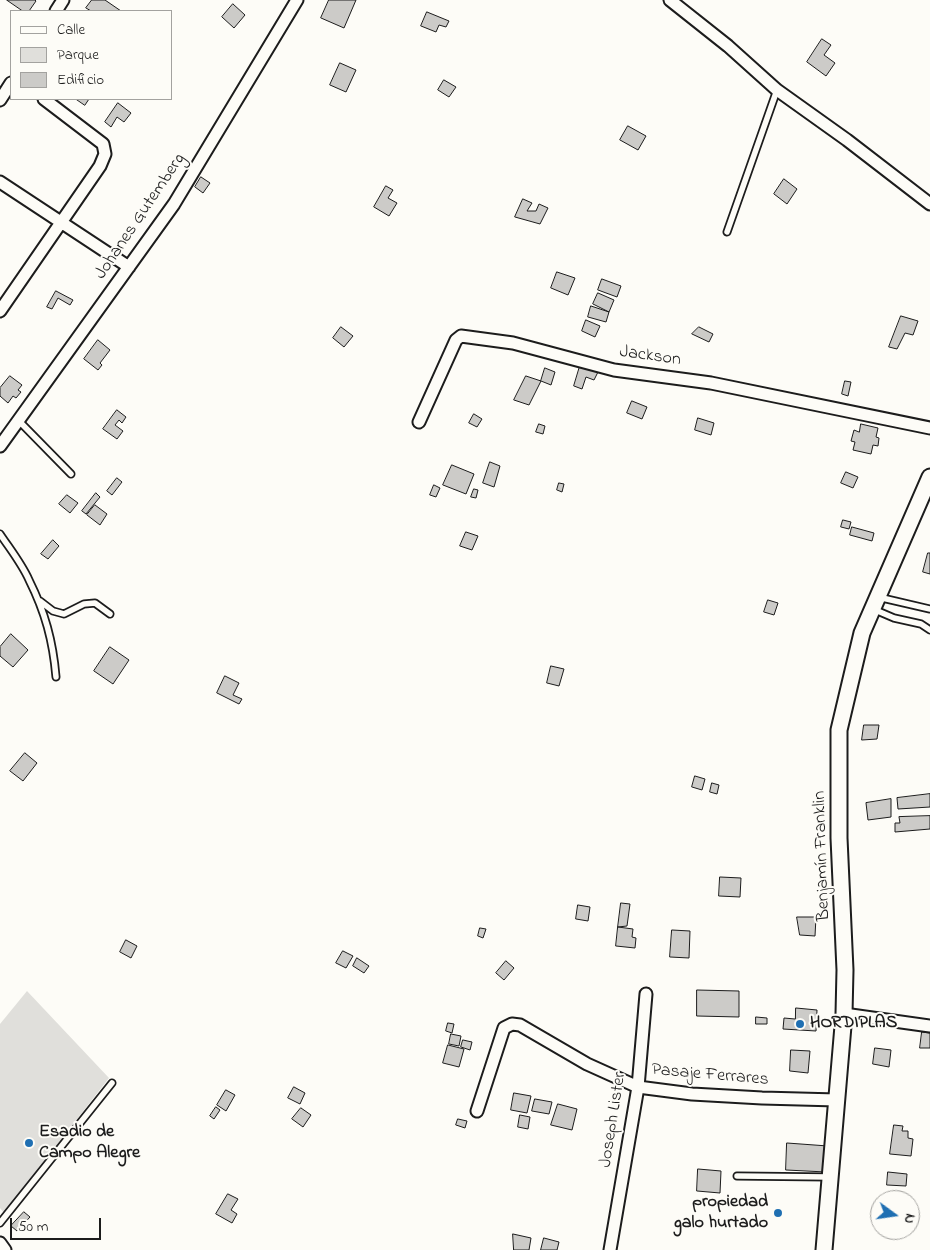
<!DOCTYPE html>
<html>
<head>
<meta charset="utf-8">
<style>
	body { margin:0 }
	#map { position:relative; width:930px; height:1250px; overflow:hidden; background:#fdfcf7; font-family:"Indie Flower",sans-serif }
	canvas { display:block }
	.legend { position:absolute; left:10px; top:10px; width:162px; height:90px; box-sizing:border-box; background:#fdfcf7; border:1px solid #a3a29f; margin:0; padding:6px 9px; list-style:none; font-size:15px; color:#1c1c1c }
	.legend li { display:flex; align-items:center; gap:10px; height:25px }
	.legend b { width:25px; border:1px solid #a3a29f }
	.north { position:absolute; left:870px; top:1190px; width:50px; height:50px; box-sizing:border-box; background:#fdfcf7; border:1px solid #a3a29f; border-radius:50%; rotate:104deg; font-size:14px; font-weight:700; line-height:20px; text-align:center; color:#1c1c1c }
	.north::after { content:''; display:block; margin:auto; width:18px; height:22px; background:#1f6fb2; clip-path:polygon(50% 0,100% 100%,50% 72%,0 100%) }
	.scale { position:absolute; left:10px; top:1218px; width:91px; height:22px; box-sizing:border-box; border:2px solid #1c1c1c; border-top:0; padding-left:6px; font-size:15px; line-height:18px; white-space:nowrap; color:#1c1c1c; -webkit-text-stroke:4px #fdfcf7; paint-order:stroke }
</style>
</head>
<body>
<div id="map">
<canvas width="930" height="1250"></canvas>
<ul class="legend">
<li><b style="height:6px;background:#fdfcf7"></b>Calle</li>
<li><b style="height:14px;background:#e0dfdb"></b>Parque</li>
<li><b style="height:14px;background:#cccbc8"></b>Edificio</li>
</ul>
<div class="north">N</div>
<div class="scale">50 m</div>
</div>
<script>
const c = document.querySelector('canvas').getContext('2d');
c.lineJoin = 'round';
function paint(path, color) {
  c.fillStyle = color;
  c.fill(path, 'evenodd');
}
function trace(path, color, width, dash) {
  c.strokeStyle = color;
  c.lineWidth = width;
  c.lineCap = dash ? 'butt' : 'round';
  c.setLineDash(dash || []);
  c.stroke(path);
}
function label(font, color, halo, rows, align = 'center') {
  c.font = font + ' "Indie Flower",sans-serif';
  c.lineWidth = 4;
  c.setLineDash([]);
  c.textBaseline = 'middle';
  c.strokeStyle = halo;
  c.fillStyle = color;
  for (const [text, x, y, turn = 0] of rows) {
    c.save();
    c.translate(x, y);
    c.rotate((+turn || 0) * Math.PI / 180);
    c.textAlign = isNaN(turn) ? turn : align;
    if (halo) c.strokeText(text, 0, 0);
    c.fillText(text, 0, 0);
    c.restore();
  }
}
paint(new Path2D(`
	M27,991L109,1078L4,1213L0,1208V1024Z`), '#e0dfdb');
const building = new Path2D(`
	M7,0H35L36,1L29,11H23Z
	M92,0H105L121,11H91L86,8Z
	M329,0H356L344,28L321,18Z
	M233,4L245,15L234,28L222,17Z
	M427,12L449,21L446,27L439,25L436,32L421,26Z
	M822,39L831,45L824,55L835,63L826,76L807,62Z
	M340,63L356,70L346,92L330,85Z
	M444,80L456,87L449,97L438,90Z
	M76,99H89L85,105Z
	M118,103L131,113L124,122L117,117L111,127L105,122Z
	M628,126L646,136L638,150L620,140Z
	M201,177L210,183L203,193L195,187Z
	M784,179L797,189L787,204L774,194Z
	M386,186L393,190L388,198L397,203L389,216L374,207Z
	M523,199L532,203L527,211H536L539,204L548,208L540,224L515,217Z
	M557,272L575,278L568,295L551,288Z
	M602,279L621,286L617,297L598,290Z
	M56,291L73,300L70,305L58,298L52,309L47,307Z
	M598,293L614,300L609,312L593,304Z
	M591,306L609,312L606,322L588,317Z
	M901,316L918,321L913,335L905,333L897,349L889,347Z
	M586,320L600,326L595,337L582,331Z
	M341,327L353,336L344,347L333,338Z
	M699,327L713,334L709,342L692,334Z
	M98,340L110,350L100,363L102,365L98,370L84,359Z
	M580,366L598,372L594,380L586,377L582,389L574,386Z
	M545,368L555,372L551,385L541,381Z
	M10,376L22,385L18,390L21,392L16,398L13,396L8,403L0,396V388Z
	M526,376L541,381L529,405L514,400Z
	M845,381L851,382L848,396L842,394Z
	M632,401L647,407L642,419L627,413Z
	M117,410L126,417L122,423L119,420L115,425L123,431L117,439L103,429Z
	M474,414L482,419L477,427L469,423Z
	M698,418L714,423L711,435L695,430Z
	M539,424L545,426L543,434L536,432Z
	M861,424L878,428L876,437L879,438L878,446L873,445L871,454L853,450L855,442L851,441L854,430L859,432Z
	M490,462L500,466L494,487L483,483Z
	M452,465L474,474L466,494L443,485Z
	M846,472L858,477L853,488L841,483Z
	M117,478L122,482L112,495L107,491Z
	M559,483L564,484L562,492L557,490Z
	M434,485L440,488L436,497L430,495Z
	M474,489L478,490L476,498L471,497Z
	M96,493L100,497L86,514L82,511Z
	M67,495L78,503L70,513L59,504Z
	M95,505L107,514L100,525L87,515Z
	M843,520L851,522L849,529L841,527Z
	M852,527L874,533L872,541L850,535Z
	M466,532L478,536L472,550L460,546Z
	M53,540L59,546L48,559L41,554Z
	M928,553H930V574L923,572Z
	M768,600L778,603L774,615L764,612Z
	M11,634L28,650L13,667L0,656V647Z
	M110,647L129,660L113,684L94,671Z
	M551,666L564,669L559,686L547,683Z
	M225,676L239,683L233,695L242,699L239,704L217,693Z
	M864,725H879L877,739L862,740Z
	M25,753L37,763L23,781L10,771Z
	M695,776L705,779L702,790L692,787Z
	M712,783L719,785L717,794L710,792Z
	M930,794V807L898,809L897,798Z
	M891,799V817L868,820L866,803Z
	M930,816V829L895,832V823H900L899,817Z
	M720,877L741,878L740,897L719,896Z
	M621,903L630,904L627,926L618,927Z
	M578,905L590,907L588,921L576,919Z
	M797,917H816L815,936L800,935Z
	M618,927L633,929L632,937L636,938L635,948L616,946Z
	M480,928L486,929L483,938L478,936Z
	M672,930L690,931L689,958L670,957Z
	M126,940L137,946L131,958L120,952Z
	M343,951L353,956L346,968L336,963Z
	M357,958L369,966L364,973L353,966Z
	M506,961L514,968L504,980L496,973Z
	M697,990L739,991V1017L697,1016Z
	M796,1008L817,1010L816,1031L783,1029L784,1018L795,1019Z
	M756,1017L767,1018V1024H756Z
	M448,1023L454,1024L452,1033L446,1031Z
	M922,1032L930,1033V1048H920Z
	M451,1034L461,1036L459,1046L449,1044Z
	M463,1040L472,1042L470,1050L461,1047Z
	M448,1045L464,1049L459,1067L443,1063Z
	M875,1048L891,1050L889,1067L873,1064Z
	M791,1050L810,1051L808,1073L790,1071Z
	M294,1087L305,1093L300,1104L288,1098Z
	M226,1090L235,1095L226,1111L217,1105Z
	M514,1093L531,1096L527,1113L511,1110Z
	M535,1099L552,1102L549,1114L532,1111Z
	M558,1104L577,1109L572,1130L551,1125Z
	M216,1107L220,1110L214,1119L210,1116Z
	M301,1108L311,1115L303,1127L292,1119Z
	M520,1115L530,1117L528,1129L518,1127Z
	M458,1119L467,1121L465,1128L456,1125Z
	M894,1125L903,1126L902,1131H908V1138L913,1139L911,1156L890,1154Z
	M787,1143L828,1146L826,1172L786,1170Z
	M698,1169L721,1171L720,1193L697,1191Z
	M888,1172L907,1174L906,1186L887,1185Z
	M228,1194L238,1199L231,1210L237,1214L232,1223L216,1214Z
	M24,1212L30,1217L17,1231L11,1226Z
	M513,1234L531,1238L529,1250H514Z
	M544,1238L559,1242L557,1250H541Z`);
paint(building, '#cccbc8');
trace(building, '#1c1c1c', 1);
const lane = new Path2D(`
	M727,232L777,90
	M19,421L71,474
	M0,534C10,549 22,564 29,580C45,612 53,641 56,677
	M878,597L930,609
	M40,601L53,611L64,614L84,604L95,603L110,614
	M873,609L894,618L921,624L930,630
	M737,1176L829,1177
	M0,1223L112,1083`);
const street = new Path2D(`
	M670,0L728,46L777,90L847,140L930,204
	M56,11L63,0
	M0,100L11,83
	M0,182L129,267
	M0,311L100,166L105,154L103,144L44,99
	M419,422L456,340L461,336L513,343L614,370L711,383L930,428
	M0,446L174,204L297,0
	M844,1014L930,1026
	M477,1111L504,1028L512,1024L520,1025L587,1064L638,1087L692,1094L762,1098L837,1100
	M0,1243L5,1250
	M610,1250L638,1087L646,994`);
const secondary = new Path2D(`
	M824,1250L844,1014L845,970L839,838V730L862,633L930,477`);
trace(lane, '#1c1c1c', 9);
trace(street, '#1c1c1c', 15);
trace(secondary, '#1c1c1c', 19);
trace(lane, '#fdfcf7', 5.5);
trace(street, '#fdfcf7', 11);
trace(secondary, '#fdfcf7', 15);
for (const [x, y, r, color] of [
	[800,1024,5,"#1f6fb2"],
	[29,1143,5,"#1f6fb2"],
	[778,1213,5,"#1f6fb2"]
]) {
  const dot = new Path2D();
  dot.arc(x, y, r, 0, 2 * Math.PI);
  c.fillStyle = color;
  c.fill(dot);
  trace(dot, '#fdfcf7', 2);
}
label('18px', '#1c1c1c', '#fdfcf7', [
	["Johanes Gutemberg",141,217,-56],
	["Jackson",650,357,8],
	["Benjamín Franklin",823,856,-92],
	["Pasaje Ferrares",710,1076,5],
	["Joseph Lister",614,1120,-81]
]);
label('bold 18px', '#1c1c1c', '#fdfcf7', [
	["HORDIPLAS",810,1024],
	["Esadio de",39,1133],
	["Campo Alegre",39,1154],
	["propiedad",768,1203,"right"],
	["galo hurtado",768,1224,"right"]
], 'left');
</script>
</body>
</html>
